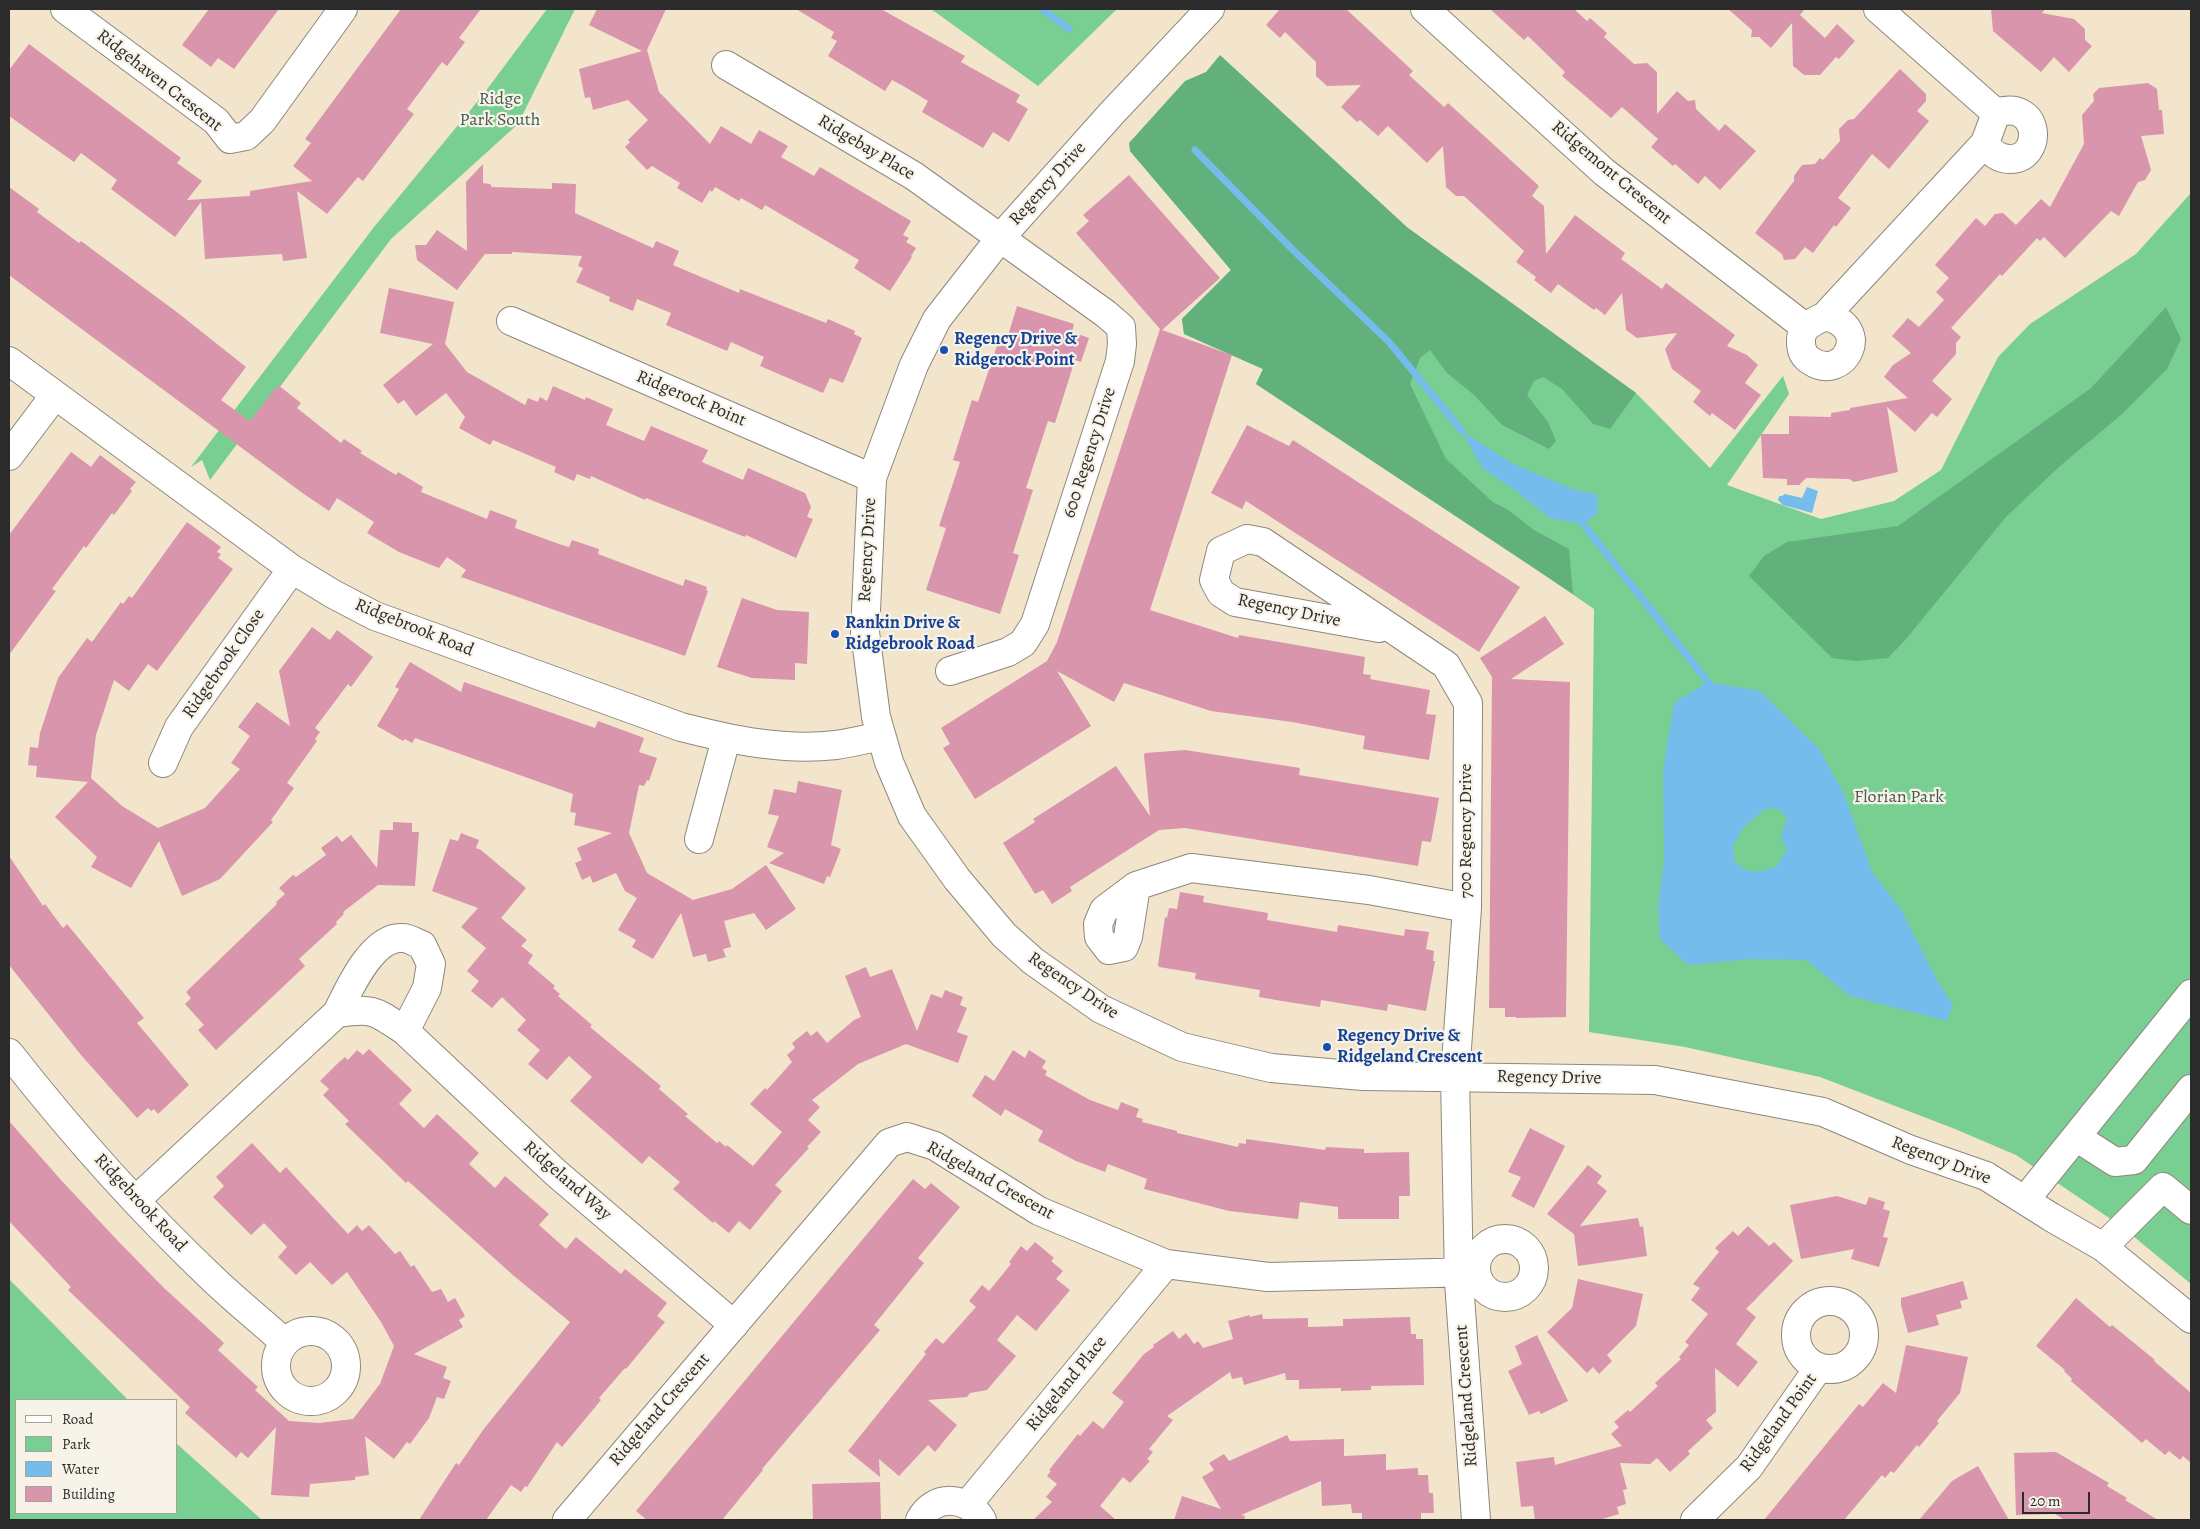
<!DOCTYPE html>
<html>
<head>
<meta charset="utf-8">
<style>
	body { margin:0 }
	#map { position:relative; width:2200px; height:1529px; overflow:hidden; background:#f2e5cc; font-family:Alegreya,serif }
	canvas { display:block }
	.frame { position:absolute; inset:0; border:10px solid #2b2b2b; pointer-events:none }
	.legend { position:absolute; left:15px; top:1399px; width:162px; height:115px; box-sizing:border-box; background:#f7f3e8; border:1px solid #a5a39c; margin:0; padding:6px 9px; list-style:none; font-size:15px; color:#2b2b2b }
	.legend li { display:flex; align-items:center; gap:10px; height:25px }
	.legend b { width:25px; border:1px solid #a5a39c }
	.scale { position:absolute; left:2022px; top:1492px; width:68px; height:22px; box-sizing:border-box; border:2px solid #2b2b2b; border-top:0; padding-left:6px; font-size:15px; line-height:18px; white-space:nowrap; color:#2b2b2b; -webkit-text-stroke:4px #f7f3e8; paint-order:stroke }
</style>
</head>
<body>
<div id="map">
<canvas width="2200" height="1529"></canvas>
<div class="frame"></div>
<ul class="legend">
<li><b style="height:6px;background:#fff"></b>Road</li>
<li><b style="height:14px;background:#79ce92"></b>Park</li>
<li><b style="height:14px;background:#74bcec"></b>Water</li>
<li><b style="height:14px;background:#d895ac"></b>Building</li>
</ul>
<div class="scale">20 m</div>
</div>
<script>
const c = document.querySelector('canvas').getContext('2d');
c.lineJoin = 'round';
function paint(path, color) {
  c.fillStyle = color;
  c.fill(path, 'evenodd');
}
function trace(path, color, width, dash) {
  c.strokeStyle = color;
  c.lineWidth = width;
  c.lineCap = dash ? 'butt' : 'round';
  c.setLineDash(dash || []);
  c.stroke(path);
}
function label(font, color, halo, rows, align = 'center') {
  c.font = font + ' Alegreya,serif';
  c.lineWidth = 4.5;
  c.setLineDash([]);
  c.textBaseline = 'middle';
  c.strokeStyle = halo;
  c.fillStyle = color;
  for (const [text, x, y, turn = 0] of rows) {
    c.save();
    c.translate(x, y);
    c.rotate((+turn || 0) * Math.PI / 180);
    c.textAlign = isNaN(turn) ? turn : align;
    if (halo) c.strokeText(text, 0, 0);
    c.fillText(text, 0, 0);
    c.restore();
  }
}
paint(new Path2D(`
	M547,9H575L518,124L391,239L210,480L202,460L191,467L374,227L482,96Z
	M931,9H1117L1038,86Z
	M1130,151L1408,228L1636,393L1710,468L1783,376L1789,394L1727,485L1821,519L1894,501L1941,470L1998,357L2030,324L2136,254L2191,193V1284L2121,1226L2016,1155L1955,1129L1820,1077L1685,1047L1589,1032L1594,609L1476,528L1256,384L1263,369L1184,334L1182,319L1231,270Z
	M9,1279L128,1400H16V1513H176V1443L262,1520H11L9,1518Z`), '#79ce92');
paint(new Path2D(`
	M1220,55L1408,228L1636,393L1610,429L1593,424L1562,389L1543,377L1534,381L1527,395L1548,422L1556,441L1549,449L1502,425L1474,395L1446,372L1430,350L1420,358L1410,384L1446,459L1494,503L1507,509L1534,530L1569,549L1573,594L1256,384L1263,369L1184,334L1182,319L1231,270L1130,151L1129,143L1185,81L1206,72Z
	M2166,307L2181,339L2167,369L2121,415L2060,466L2006,517L1906,639L1888,658L1856,661L1832,658L1749,576L1764,556L1787,542L1898,526L2091,388Z`), '#62b17c');
paint(new Path2D(`
	M1462,431L1513,464L1575,490L1597,494L1598,513L1583,524L1550,518L1511,487L1482,468Z
	M1807,487L1818,491L1812,513L1783,505L1778,500L1779,496H1782L1785,494L1802,498Z
	M1708,682L1760,691L1819,749L1844,794L1872,872L1902,911L1939,984L1953,1005L1947,1021L1850,996L1806,960L1750,959L1688,965L1660,939L1658,909L1664,858L1663,770L1674,703ZM1777,808L1787,817L1781,838L1787,849L1777,866C1758,873 1751,875 1735,863L1733,846L1743,828L1765,809Z`), '#74bcec');
trace(new Path2D(`
	M1042,9L1069,29
	M1195,150L1292,249L1389,342L1462,431
	M1583,524L1708,682`), '#74bcec', 7);
paint(new Path2D(`
	M209,9H279L234,69L218,58L211,67L182,45Z
	M401,9H481L459,38L465,42L447,66L442,62L407,109L414,114L363,181L358,177L327,214L297,191L307,258L283,261L282,254L205,259L201,202L175,237L111,189L117,180L81,153L74,162L9,116V70L29,44L181,158L177,163L202,181L187,200L250,196V191L312,181L293,166L311,143L305,139Z
	M597,9H666L647,50L659,92L710,144L721,126L751,144L759,130L788,146L781,157L814,176L820,167L911,221L903,235L909,238L906,242L916,248L911,256L912,257L890,291L854,268L859,260L765,205L762,210L741,198L739,201L715,187L712,192L710,190L702,203L677,188L680,183L652,166L647,170L625,147L630,142L628,140L648,120L628,100L593,110L590,97L585,98L579,69L642,51L589,25Z
	M796,9H881L965,56L961,62L1020,95L1016,102L1028,109L1009,142L993,132L983,148L922,112L928,101L905,87L892,80L885,91L828,56L837,41L831,38L834,32Z
	M1280,9H1346L1413,71L1409,75L1444,107L1448,103L1539,186L1532,196L1544,206L1546,254L1575,215L1625,253L1621,259L1662,289L1666,283L1735,335L1727,346L1747,355L1758,365L1745,383L1761,395L1735,430L1712,413L1710,416L1693,402L1701,391L1672,369L1665,349L1677,333L1637,338L1626,330L1622,293L1605,315L1596,308L1594,310L1558,284L1551,293L1534,280L1536,277L1516,262L1524,251L1464,196H1456L1446,187L1443,146L1427,163L1388,126L1378,136L1360,120L1357,122L1341,107L1361,85L1327,86L1316,76V62L1285,32L1280,38L1266,25Z
	M1490,9H1574L1587,21L1590,18L1607,33L1604,37L1634,64L1647,63L1657,72V114L1677,91L1688,101L1695,100L1696,109L1719,131L1725,124L1756,151L1720,190L1705,176L1698,184L1675,164L1673,166L1651,147L1658,139L1622,107L1611,118L1562,76L1565,72L1528,36L1524,40Z
	M1728,9H1805L1800,15L1825,38L1837,24L1855,41L1839,59L1836,57L1820,75H1804L1793,66L1792,23L1771,48L1759,37H1751L1752,30Z
	M1991,9H2045L2042,13L2074,19L2085,29V40L2092,46L2069,72L2054,57L2041,72L1993,31Z
	M1900,69L1926,94V101L1917,111L1929,121L1889,169L1872,154L1838,198L1851,208L1836,227L1834,225L1813,253L1805,247L1795,259L1784,260L1782,254L1755,233L1794,181V176L1802,165L1815,164L1820,158L1823,160L1840,141L1839,129L1848,120L1854,119Z
	M2148,83L2157,89L2159,110H2162L2164,134L2141,136L2151,170L2145,180L2138,182L2119,216L2111,211L2065,258L2044,237L2040,241L2037,238L2002,276L2000,274L1951,328L1961,337L1956,343V354L1932,381L1952,399L1937,417L1932,413L1915,432L1887,407L1898,472L1854,482L1849,479L1806,478L1799,485H1787V479L1763,478L1761,434H1789V416L1831,417V413L1850,410V408L1908,398L1884,377L1893,365L1911,353L1892,336L1908,318L1919,327L1944,300L1936,292L1949,278L1935,265L1976,218L1985,226L1995,214L2003,213L2016,225L2041,199L2050,207L2084,144L2082,115L2094,101L2093,94L2099,88Z
	M483,164V183L490,184L492,187L552,189V183L576,184L575,213L653,248L656,241L679,251L673,265L739,293L740,289L826,323L828,319L855,331L854,334L862,338L843,383L830,378L823,393L760,366L764,357L731,342L727,351L666,325L671,313L637,299L633,311L609,301L610,297L576,282L583,268L578,266L582,256L512,252V254H485L457,290L417,260L415,245H426L437,230L467,251L466,182Z
	M1129,175L1220,278L1162,330L1232,355L1150,610L1238,638L1239,635L1365,657L1363,674L1371,675L1370,679L1430,690L1426,714L1436,715L1429,760L1363,749L1365,736L1292,722L1211,711L1124,683L1114,702L1057,671L1091,726L975,799L943,748L950,744L941,728L1047,661L1057,642L1160,329L1076,233L1089,221L1083,215Z
	M9,187L39,209L37,212L79,243L81,241L178,313L246,367L221,400L250,421L278,385L301,403L297,408L341,443L344,439L362,451L360,453L396,475L398,472L423,487L421,492L487,519L490,510L517,520L515,528L562,545L569,547L572,540L599,549L598,554L683,586L685,579L707,587L706,590L708,591L685,656L461,577L466,570L447,557L439,568L399,552L367,533L374,522L337,498L329,511L301,492L9,275Z
	M389,288L454,302L445,344L467,372L525,405L528,398L538,402L540,397L547,401L553,386L585,400L586,397L613,409L606,425L644,441L651,426L708,450L702,462L743,480L748,468L805,493L811,507L807,517L813,519L796,558L746,535L745,537L646,498L645,500L591,476L590,479L577,474L574,481L554,472L556,467L493,440L490,445L459,428L465,417L446,393L416,416L404,400L398,404L383,385L433,344L380,333Z
	M1017,306L1074,324L1072,332L1089,338L1081,362L1075,360L1055,423L1048,421L1026,488L1033,490L1013,553L1019,555L1000,614L926,590L946,528L939,526L960,462L953,460L972,400L978,402L999,340L1006,342Z
	M1247,425L1289,446L1293,440L1520,587L1479,652L1246,501L1242,509L1211,493Z
	M71,452L91,467L100,455L136,482L130,489L132,491L114,515L112,513L86,548L84,546L52,589L56,591L9,655V535Z
	M187,522L221,547L217,552L221,554L218,558L233,569L157,671L148,664L129,691L114,680L96,735L91,778L122,806L158,828L205,808L240,769L231,763L250,736L238,727L257,702L290,726L279,671L312,627L330,640L337,630L373,657L351,687L348,684L315,728L320,732L315,739L317,741L287,783L294,788L271,820L273,822L220,879L182,896L159,841L131,888L91,867L97,857L55,817L88,782L36,777L37,766L28,765L30,747L38,748L40,733L58,678L87,638L92,642L121,602L123,604L129,596L132,598Z
	M742,598L777,610L809,612L807,664L795,663V680L752,678L717,667Z
	M1545,616L1564,644L1511,679L1570,682L1566,1017L1516,1018V1017H1505V1008H1489L1492,677L1480,658Z
	M410,662L461,692L464,682L595,728L598,721L644,738L639,752L657,758L649,781L647,780L644,786L639,785L629,833L647,873L693,900L732,889L766,865L796,909L766,930L754,913L724,921L731,947L723,949L726,957L708,962L706,954L693,957L681,913L653,959L632,947L636,940L618,930L637,898L625,891L616,873L593,883L590,876L582,880L575,863L582,860L577,848L612,833L574,825L576,813L570,812L573,794L415,738L412,743L405,739L403,741L377,726L399,689L395,687Z
	M1185,750L1300,768L1299,775L1439,798L1431,842L1422,841L1418,866L1185,828L1159,830L1070,887L1072,891L1052,904L1043,890L1035,894L1003,843L1035,822L1033,819L1116,766L1150,816L1144,755L1145,753Z
	M798,781L842,790L831,845L841,849L830,877L827,876L824,884L769,863L784,853L767,847L779,816L768,814L774,789L796,793Z
	M393,822L412,823V832H419L415,886L378,885L343,912L344,914L336,922L337,924L299,959L305,966L216,1050L198,1030L204,1025L185,1004L191,998L186,992L277,904L276,902L285,894L279,888L293,875L296,877L326,855L321,848L337,836L342,842L351,835L377,868L380,830H393Z
	M461,833L479,840L476,848L481,850L526,888L501,918L527,940L521,946L533,955L528,963L555,986L553,988L560,994L558,996L592,1025L590,1027L661,1086L659,1089L688,1114L685,1116L717,1143L719,1141L726,1147L727,1145L753,1166L782,1132L750,1104L765,1088L767,1090L792,1062L787,1055L795,1048L792,1043L807,1031L811,1036L817,1031L827,1043L854,1020L861,1017L845,976L866,967L870,977L892,969L917,1031L931,994L942,998L945,990L963,997L960,1005L967,1008L957,1032L968,1036L958,1063L906,1044L858,1064L812,1100L820,1107L808,1120L821,1132L807,1147L809,1148L775,1185L782,1191L750,1230L739,1221L729,1233L714,1221L713,1223L673,1189L680,1182L649,1156L642,1164L570,1101L592,1077L569,1056L547,1080L528,1064L540,1050L517,1030L526,1020L502,997L492,1008L471,991L479,981L467,971L486,948L461,927L478,908L432,891L450,839L458,841Z
	M9,856L43,906L45,904L63,928L67,924L144,1018L137,1023L189,1085L158,1114L154,1109L151,1111L148,1108L137,1118L81,1055L9,965Z
	M1180,892L1204,896L1203,902L1268,913L1267,920L1337,932L1338,925L1404,936L1405,929L1429,932L1426,949L1434,951L1433,961H1435L1426,1011L1388,1004L1387,1011L1321,1000L1320,1007L1282,1001L1259,997L1260,990L1195,979L1196,973L1159,967L1158,965L1165,917L1167,918L1169,908L1177,909Z
	M369,1049L412,1090L399,1104L424,1128L437,1114L479,1153L469,1164L495,1188L505,1176L549,1214L539,1225L566,1249L576,1237L621,1274L625,1269L667,1303L657,1316L665,1322L626,1369L625,1368L599,1398L601,1400L562,1447L557,1442L527,1487L525,1486L521,1492L511,1485L486,1520H419L456,1463L459,1465L483,1430L570,1322L514,1276L408,1181L406,1183L345,1124L349,1121L323,1095L329,1089L320,1081L338,1063L345,1057L348,1060L357,1050L363,1055Z
	M1013,1050L1025,1058L1029,1050L1046,1061L1042,1068L1047,1071L1045,1075L1090,1100L1118,1110L1121,1102L1139,1109L1136,1117L1143,1119L1142,1122L1177,1131V1133L1238,1147L1239,1143L1246,1144V1139L1325,1150L1326,1147L1364,1149V1153L1409,1152L1410,1196H1399V1219H1338V1207L1300,1202L1298,1219L1229,1211L1144,1189L1147,1179L1108,1164L1105,1172L1076,1161L1038,1141L1043,1131L1005,1109L1001,1116L972,1096L985,1075L994,1081Z
	M9,1121L61,1180L118,1241L163,1287L224,1343L218,1350L258,1387L255,1390L289,1421L319,1423L353,1419L380,1384L394,1346L381,1322L347,1272L332,1285L310,1262L296,1275L278,1257L287,1247L264,1223L251,1235L213,1197L224,1186L216,1177L252,1143L280,1173L286,1167L348,1234L357,1225L362,1231L369,1225L395,1254L400,1251L411,1267L414,1265L432,1292L441,1289L448,1302L455,1298L465,1316L459,1320L463,1327L414,1354L447,1367L443,1378L451,1381L444,1399L437,1397L429,1418L410,1444L407,1442L394,1459L365,1436L369,1475L355,1477V1480L310,1484L309,1497L271,1495L276,1427L248,1458L241,1452L236,1458L185,1413L190,1407L68,1290L71,1287L9,1221Z
	M1530,1128L1565,1146L1534,1208L1511,1196L1521,1177L1508,1172Z
	M1588,1165L1602,1176L1597,1183L1607,1191L1580,1226L1638,1218L1640,1227L1643,1226L1647,1256L1578,1266L1574,1234L1547,1214Z
	M913,1179L925,1189L931,1183L960,1207L918,1258L924,1263L874,1325L880,1330L762,1469L763,1470L722,1520H647L636,1511Z
	M1837,1196L1866,1205L1869,1197L1885,1202L1883,1209L1890,1211L1883,1237L1888,1238L1879,1267L1851,1259L1854,1249L1801,1259L1790,1205Z
	M1748,1226L1769,1246L1774,1242L1793,1261L1746,1309L1756,1317L1736,1344L1758,1362L1738,1387L1715,1368L1716,1412L1706,1420L1713,1428L1688,1451L1690,1454L1670,1472L1657,1458L1650,1464L1620,1463L1627,1489L1623,1490L1626,1504L1617,1507L1619,1514L1599,1520H1535L1533,1506L1521,1507L1516,1462L1554,1457L1555,1465L1622,1446L1611,1434L1619,1427L1614,1422L1628,1410L1630,1412L1658,1386L1655,1383L1681,1359L1679,1357L1689,1345L1685,1342L1708,1314L1691,1300L1700,1288L1693,1284L1719,1252L1715,1248L1733,1231L1738,1236Z
	M1035,1242L1054,1258L1051,1261L1063,1271L1056,1279L1070,1290L1036,1331L1017,1315L997,1340L1016,1356L987,1390L970,1393L967,1397L928,1400L957,1425L935,1452L928,1445L899,1476L879,1459L880,1477L848,1451L926,1354L924,1352L936,1338L943,1344L976,1307L969,1301L982,1285L989,1291L1011,1264L1009,1262L1021,1246L1027,1251Z
	M1578,1279L1643,1294L1636,1326L1607,1355L1612,1361L1599,1374L1593,1367L1587,1373L1547,1332L1572,1308Z
	M1963,1281L1968,1299L1960,1301L1962,1308L1936,1315L1939,1325L1908,1333L1901,1305V1298Z
	M2076,1298L2110,1327L2112,1325L2155,1360L2154,1361L2191,1393V1463L2183,1456L2180,1460L2169,1451L2165,1455L2146,1439L2142,1443L2071,1381L2072,1379L2064,1371L2065,1370L2036,1346Z
	M1262,1314L1263,1319L1308,1318V1327L1343,1326V1319L1410,1317L1411,1334H1416V1339H1423L1424,1385L1371,1386V1390L1341,1391V1388L1299,1389V1380H1286L1285,1373L1244,1385L1242,1377L1232,1379L1230,1372L1167,1416L1173,1420L1149,1449L1153,1452L1147,1459L1150,1461L1130,1483L1123,1477L1100,1506L1116,1520H1033L1052,1502L1046,1497L1057,1484L1047,1476L1051,1471L1049,1470L1078,1434L1080,1436L1093,1421L1103,1429L1124,1402L1112,1393L1144,1354L1154,1347L1153,1345L1173,1331L1179,1339L1186,1333L1194,1344L1198,1341L1203,1348L1233,1339L1228,1321L1250,1315V1317Z
	M1537,1335L1568,1401L1541,1414L1539,1411L1529,1415L1508,1371L1522,1364L1515,1346Z
	M1906,1345L1968,1357L1960,1393L1937,1421L1939,1423L1919,1447L1917,1445L1894,1473L1891,1471L1885,1478L1882,1475L1844,1520H1764L1859,1404L1863,1407L1883,1383L1896,1393Z
	M1287,1435L1290,1441L1344,1439V1456L1386,1454V1470L1418,1468V1475H1428L1429,1493H1433L1434,1513H1421V1520H1362V1513H1352L1351,1504L1322,1506L1321,1481L1241,1515L1245,1516L1244,1520H1174L1182,1496L1221,1509L1202,1477L1214,1470L1209,1463L1224,1454L1229,1461Z
	M2056,1452L2109,1483L2107,1486L2127,1498L2125,1500L2158,1520H2065L2055,1514L2016,1515L2014,1453Z
	M1978,1466L2009,1520H1919L1952,1481Z
	M880,1482L881,1520H813L812,1484Z`), '#d895ac');
const minor = new Path2D(`
	M65,9L216,121L230,139L246,136L262,121L343,9
	M1210,9L1112,113L1001,237L937,319L914,365L872,478L865,632L876,717L889,762L912,816L957,879L1004,935L1033,961L1101,1009L1182,1047L1271,1068L1363,1076L1655,1080L1823,1112L1911,1150L1986,1176L2051,1217L2103,1247L2191,1319
	M1425,9L1604,172L1805,327
	M1878,9L1996,113
	M726,65L914,176L1106,314L1121,327L1122,344L1120,361L1035,624L1023,643L1008,652L950,671
	M1985,143C1992,153 1998,159 2010,159C2044,159 2041,98 1996,113
	M1825,316C1874,327 1844,383 1811,361C1804,357 1801,350 1801,342C1800,326 1814,322 1825,316L1985,143L1996,113
	M511,321L872,478
	M9,361L292,569L333,594L375,616L681,727C732,740 783,751 836,745C851,743 866,739 881,736
	M9,456L55,395
	M1385,625L1379,628L1235,602L1221,593L1214,580L1221,551L1247,539L1263,542L1446,665L1468,703L1467,908L1455,1076L1459,1282L1476,1520
	M163,763L179,727L292,569
	M699,839L726,739
	M1136,886L1128,937L1124,947L1109,950L1099,937L1098,924L1104,910L1136,886L1191,868L1369,890L1467,908
	M337,1013C348,991 372,935 403,938C409,938 416,943 422,945L431,964L427,988L405,1031
	M9,1053C71,1132 139,1209 213,1279C236,1301 261,1321 284,1342
	M2076,1137L2115,1162L2134,1160L2191,1089
	M136,1200L337,1013C374,1008 374,1010 405,1031L556,1173L734,1325
	M2025,1200L2191,994
	M1476 1268a29 29 0 1 1 58 0a29 29 0 1 1-58 0Z
	M2103,1247L2163,1187L2191,1210
	M1796 1335a34 34 0 1 1 68 0a34 34 0 1 1-68 0Z
	M276 1366a35 35 0 1 1 70 0a35 35 0 1 1-70 0Z
	M968,1504L1166,1264
	M567,1520L889,1143L907,1137L935,1146L1039,1211L1166,1264L1268,1277L1476,1272
	M920,1520C934,1493 968,1496 982,1520
	M1695,1520L1749,1467L1819,1367`);
trace(minor, '#8e887c', 30);
trace(minor, '#fff', 28);
for (const [x, y, r, color] of [
	[944,350,5,"#1a4fb4"],
	[835,634,5,"#1a4fb4"],
	[1327,1047,5,"#1a4fb4"]
]) {
  const dot = new Path2D();
  dot.arc(x, y, r, 0, 2 * Math.PI);
  c.fillStyle = color;
  c.fill(dot);
  trace(dot, '#f7f3e8', 2);
}
label('18px', '#2b2b2b', '#f7f3e8', [
	["Ridgehaven Crescent",159,81,38],
	["Ridgebay Place",866,148,31],
	["Ridgemont Crescent",1611,173,40],
	["Regency Drive",1048,184,-48],
	["Ridgerock Point",691,399,23],
	["600 Regency Drive",1090,453,-72],
	["Regency Drive",868,550,-87],
	["Regency Drive",1289,611,12],
	["Ridgebrook Road",414,628,22],
	["Ridgebrook Close",224,664,-55],
	["700 Regency Drive",1467,831,-90],
	["Regency Drive",1073,986,34],
	["Regency Drive",1549,1078,1],
	["Regency Drive",1941,1161,21],
	["Ridgeland Way",567,1181,41],
	["Ridgeland Crescent",990,1181,29],
	["Ridgebrook Road",140,1203,47],
	["Ridgeland Place",1067,1384,-51],
	["Ridgeland Crescent",1467,1396,-94],
	["Ridgeland Crescent",660,1410,-49],
	["Ridgeland Point",1779,1423,-54]
]);
label('18px', '#425c4a', '#f7f3e8', [
	["Ridge",500,100],
	["Park South",500,121],
	["Florian Park",1899,798]
]);
label('bold 18px', '#164399', '#f7f3e8', [
	["Regency Drive &",954,340],
	["Ridgerock Point",954,361],
	["Rankin Drive &",845,624],
	["Ridgebrook Road",845,645],
	["Regency Drive &",1337,1037],
	["Ridgeland Crescent",1337,1058]
], 'left');
</script>
</body>
</html>
